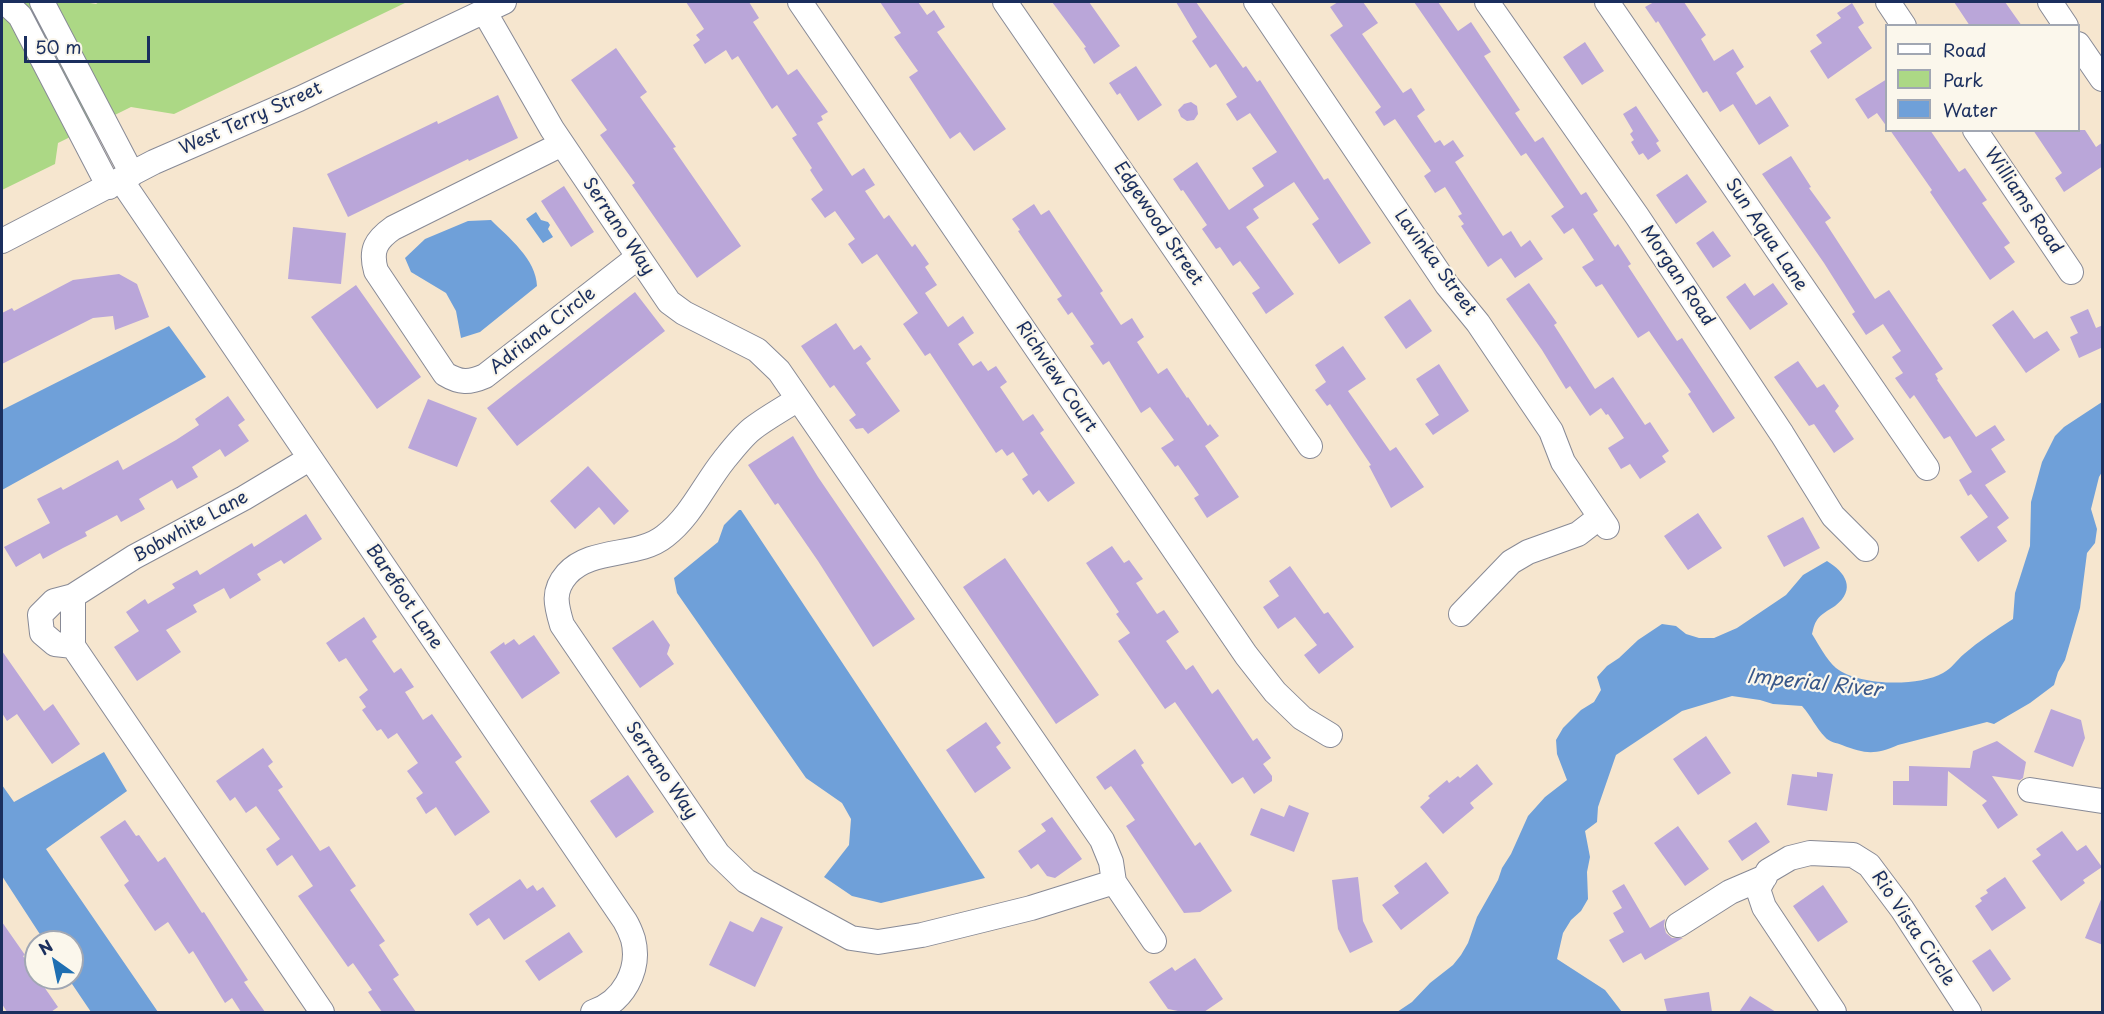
<!DOCTYPE html>
<html>
<head>
<meta charset="utf-8">
<style>
	body { margin:0 }
	#map { position:relative; width:2104px; height:1014px; overflow:hidden; background:#f6e6cf; font-family:"Playpen Sans",sans-serif }
	canvas { display:block }
	.frame { position:absolute; inset:0; border:3px solid #1b2f5e; pointer-events:none }
	.legend { position:absolute; left:1885px; top:24px; width:195px; height:108px; box-sizing:border-box; background:#fbf7ec; border:2px solid #a1a7b3; margin:0; padding:8px 10px; list-style:none; font-size:18px; color:#1b2f5e }
	.legend li { display:flex; align-items:center; gap:12px; height:30px }
	.legend b { width:30px; border:2px solid #a1a7b3 }
	.north { position:absolute; left:24px; top:930px; width:60px; height:60px; box-sizing:border-box; background:#fbf7ec; border:2px solid #a1a7b3; border-radius:50%; rotate:327deg; font-size:16px; font-weight:700; line-height:24px; text-align:center; color:#1b2f5e }
	.north::after { content:''; display:block; margin:auto; width:21px; height:27px; background:#1f6fb2; clip-path:polygon(50% 0,100% 100%,50% 72%,0 100%) }
	.scale { position:absolute; left:24px; top:36px; width:126px; height:27px; box-sizing:border-box; border:3px solid #1b2f5e; border-top:0; padding-left:8px; font-size:18px; line-height:21px; white-space:nowrap; color:#1b2f5e; -webkit-text-stroke:4px #fbf7ec; paint-order:stroke }
</style>
</head>
<body>
<div id="map">
<canvas width="2104" height="1014"></canvas>
<div class="frame"></div>
<ul class="legend">
<li><b style="height:8px;background:#fff"></b>Road</li>
<li><b style="height:16px;background:#acd885"></b>Park</li>
<li><b style="height:16px;background:#6fa0d9"></b>Water</li>
</ul>
<div class="north">N</div>
<div class="scale">50 m</div>
</div>
<script>
const c = document.querySelector('canvas').getContext('2d');
c.lineJoin = 'round';
function paint(path, color) {
  c.fillStyle = color;
  c.fill(path, 'evenodd');
}
function trace(path, color, width, dash) {
  c.strokeStyle = color;
  c.lineWidth = width;
  c.lineCap = dash ? 'butt' : 'round';
  c.setLineDash(dash || []);
  c.stroke(path);
}
function label(font, color, halo, rows, align = 'center') {
  c.font = font + ' "Playpen Sans",sans-serif';
  c.lineWidth = 4.5;
  c.setLineDash([]);
  c.textBaseline = 'middle';
  c.strokeStyle = halo;
  c.fillStyle = color;
  for (const [text, x, y, turn = 0] of rows) {
    c.save();
    c.translate(x, y);
    c.rotate((+turn || 0) * Math.PI / 180);
    c.textAlign = isNaN(turn) ? turn : align;
    if (halo) c.strokeText(text, 0, 0);
    c.fillText(text, 0, 0);
    c.restore();
  }
}
paint(new Path2D(`
	M2,2H84L96,4L99,2H407L174,114L131,107L58,143L55,164L2,190Z`), '#acd885');
paint(new Path2D(`
	M536,212L541,220L548,222L550,225L548,229L553,237L543,243L526,219Z
	M491,220C509,238 536,259 537,286L480,332L461,338L456,311L446,293L411,272L405,258L425,239L468,221Z
	M169,326L206,377L2,490V410Z
	M2102,402V472L2099,477L2091,509L2097,529L2095,543L2087,553L2080,608L2065,660L2058,672L2054,685L2030,703L1994,724L1987,722L1898,745C1875,755 1865,754 1842,745C1837,743 1829,742 1825,737C1816,728 1811,716 1802,706L1773,704L1760,700L1732,696L1682,711L1616,755L1598,807L1597,822L1585,831L1590,857L1587,872L1588,899L1581,911L1571,920L1563,933L1557,959L1605,990L1622,1012H1397L1412,1002L1430,983L1453,965L1461,955L1468,943L1477,917L1498,880L1502,868L1511,854L1528,816L1545,797L1567,780L1557,754L1556,740L1563,728L1581,710L1594,702L1601,690L1597,677L1607,666L1619,658L1638,640L1662,624L1676,626L1686,634L1699,638H1714L1737,628L1786,595L1803,575L1827,561C1845,572 1857,589 1835,606C1829,610 1821,614 1817,620C1814,624 1813,630 1812,634C1819,645 1826,659 1836,668C1859,686 1918,687 1943,673C1952,668 1956,661 1964,654C1979,641 1996,630 2013,619L2015,593L2030,546L2031,502L2042,462L2055,436L2064,427Z
	M739,510H741L985,878L881,903L852,896L824,877L849,845L851,819L842,803L806,778L677,593L674,578L718,542L724,525Z
	M104,752L127,791L46,849L158,1012H91L68,978H72V942H45L2,876V785L14,802Z`), '#6fa0d9');
paint(new Path2D(`
	M686,2H749L759,18L753,22L788,75L797,69L828,112L821,116L823,120L817,123L852,176L864,168L875,185L865,191L884,219L889,215L912,247L915,244L929,264L925,267L937,285L925,293L948,327L963,316L974,333L958,344L973,366L981,361L988,371L996,366L1007,382L1000,387L1023,421L1033,414L1044,430L1040,433L1075,483L1048,502L1039,490L1033,495L1022,479L1028,475L1013,452L1007,456L1002,449L996,453L930,353L925,356L903,324L918,313L877,254L862,264L848,244L855,239L835,211L825,218L811,199L823,190L810,170L812,168L792,138L797,135L777,105L772,109L738,56L732,60L726,50L705,64L693,45L700,40L696,35L704,29Z
	M880,2H918L927,15L934,10L945,27L937,32L1006,129L974,151L960,132L950,139L909,77L918,71L894,37L901,33Z
	M1052,2H1089L1120,46L1094,64L1084,48L1086,47Z
	M1176,2H1196L1243,68L1246,66L1257,82L1260,80L1324,180L1328,178L1371,243L1339,264L1312,224L1319,219L1294,182L1253,209L1259,218L1246,227L1294,294L1266,314L1252,293L1260,288L1240,261L1233,266L1220,247L1216,249L1202,229L1207,225L1183,190L1181,191L1173,179L1197,162L1229,210L1264,186L1252,168L1277,152L1250,113L1237,121L1226,104L1237,97L1216,64L1210,68L1192,41L1197,37Z
	M1338,2H1363L1378,23L1362,34L1403,93L1411,88L1425,110L1417,116L1435,143L1440,140L1444,146L1453,140L1464,156L1455,162L1503,236L1511,231L1521,247L1530,240L1543,259L1515,278L1501,258L1488,267L1461,226L1464,224L1458,216L1462,214L1445,187L1435,193L1424,176L1431,171L1395,119L1384,126L1375,112L1381,107L1330,35L1343,26L1330,7Z
	M1414,2H1438L1458,31L1471,22L1491,52L1484,56L1520,110L1515,113L1535,142L1543,137L1581,195L1586,192L1598,211L1593,214L1615,247L1618,244L1631,264L1628,266L1677,341L1682,338L1735,418L1713,433L1688,394L1691,392L1649,331L1638,338L1602,284L1596,287L1582,267L1594,260L1573,228L1564,234L1551,216L1564,207L1526,153L1521,156Z
	M1654,2H1684L1706,35L1701,39L1714,61L1733,49L1744,67L1736,73L1756,105L1770,96L1789,126L1759,145L1733,104L1720,112L1707,91L1703,93L1658,21L1656,23L1645,7Z
	M1954,2H2005L2022,26H1970Z
	M1852,3L1864,23L1858,27L1872,48L1828,79L1810,51L1822,43L1816,35L1841,18L1837,13Z
	M1585,42L1604,71L1582,85L1563,57Z
	M616,48L647,92L640,97L676,147L673,148L741,246L697,278L632,185L635,183L600,135L607,130L571,80Z
	M1136,66L1162,105L1138,121L1120,93L1117,95L1109,83Z
	M1887,79V127L1877,113L1868,119L1855,99Z
	M498,95L518,138L469,161L468,159L348,217L327,174L437,121L438,124Z
	M1191,102L1197,106L1198,114L1194,120L1187,121L1181,117L1178,110L1184,104Z
	M1636,106L1659,141L1656,143L1661,151L1648,160L1643,153L1639,155L1631,142L1634,140L1630,134L1633,131L1623,114Z
	M1890,130H1930L1959,172L1965,168L1987,200L1982,203L2010,243L2004,247L2015,262L1990,280L1930,192L1932,190Z
	M2033,130H2085L2096,147L2103,142V166L2064,192L2055,178L2062,173Z
	M1791,156L1811,187L1809,188L1831,218L1825,222L1875,299L1889,290L1943,369L1935,374L1938,379L1937,380L1976,437L1995,425L2005,440L1991,449L2006,472L1985,485L2009,518L1997,527L2007,541L1978,562L1960,537L1988,517L1971,494L1968,496L1959,480L1972,472L1950,436L1944,439L1914,395L1910,399L1895,378L1903,373L1892,357L1901,351L1883,324L1866,335L1852,314L1855,312L1824,263L1762,174Z
	M1687,174L1707,202L1676,224L1656,195Z
	M564,186L594,232L571,247L541,201Z
	M1034,204L1041,215L1049,210L1103,291L1100,293L1121,325L1132,318L1144,337L1137,342L1158,374L1167,368L1187,398L1188,397L1208,426L1210,424L1219,436L1205,446L1239,497L1207,518L1194,498L1199,495L1178,465L1175,467L1161,448L1174,440L1150,407L1141,413L1109,361L1103,365L1090,346L1094,344L1072,312L1068,315L1057,299L1062,296L1018,231L1020,230L1012,219Z
	M293,227L346,233L341,284L288,279Z
	M1713,231L1731,256L1713,268L1696,243Z
	M119,274L137,284L149,317L115,330L113,316L93,318L2,364V313L12,308L14,311L73,280Z
	M1529,283L1557,323L1554,325L1595,389L1613,377L1645,425L1650,422L1669,451L1662,456L1666,462L1640,479L1630,464L1621,469L1608,448L1624,438L1608,414L1606,415L1601,408L1590,416L1570,386L1566,389L1542,350L1506,299Z
	M1745,283L1754,296L1773,283L1788,304L1750,330L1726,297Z
	M356,285L421,377L377,409L311,317Z
	M635,292L665,331L517,446L487,408Z
	M1410,299L1432,331L1406,349L1384,317Z
	M2088,309L2096,328L2103,325V347L2079,358L2070,337L2078,333L2070,317Z
	M2013,310L2034,339L2047,331L2060,350L2026,373L1992,325Z
	M836,323L854,350L861,345L871,359L866,363L900,411L868,434L863,428L856,429L849,420L856,415L834,385L830,388L801,346Z
	M1343,346L1366,379L1348,391L1390,451L1396,447L1424,487L1391,508L1369,466L1371,465L1330,404L1327,406L1315,390L1326,382L1315,365Z
	M1798,361L1817,388L1824,384L1839,406L1835,411L1854,439L1834,453L1814,424L1809,426L1774,377Z
	M1439,364L1469,411L1433,435L1425,424L1439,415L1416,379Z
	M228,396L245,420L238,425L249,441L225,457L220,449L192,467L198,477L177,489L172,480L139,499L145,509L121,522L117,515L85,532L87,536L63,548L43,559L40,553L16,567L4,547L50,523L37,499L61,487L63,490L118,460L123,470L176,440L199,425L195,419Z
	M428,399L477,418L457,467L408,448Z
	M793,436L818,477L915,619L873,647L818,561L778,503L775,505L748,465Z
	M588,466L629,511L614,525L599,507L575,529L550,501Z
	M1698,513L1722,548L1688,570L1664,536Z
	M306,514L322,539L284,564L281,560L257,574L261,580L230,599L224,588L193,605L197,612L166,630L181,652L137,681L114,647L139,631L126,612L145,599L148,604L175,588L172,584L197,570L200,575L252,543L254,547Z
	M1803,517L1820,548L1784,567L1767,536Z
	M1112,546L1124,563L1129,560L1143,579L1136,583L1157,614L1164,610L1179,632L1166,641L1186,670L1193,665L1212,694L1218,689L1253,741L1257,738L1271,758L1263,764L1272,776V781L1254,794L1243,777L1232,784L1175,702L1165,709L1118,641L1130,633L1116,614L1119,612L1086,563Z
	M1005,558L1099,695L1056,724L963,587Z
	M1290,566L1324,614L1328,612L1354,647L1319,674L1304,655L1317,645L1295,617L1278,629L1263,607L1279,596L1269,581Z
	M364,617L377,637L372,641L394,673L401,668L414,687L405,692L423,720L432,714L462,757L455,762L490,812L455,836L436,807L426,814L416,798L423,793L407,771L418,763L397,733L388,739L381,729L377,731L362,710L366,707L359,697L368,690L346,658L339,662L326,643Z
	M653,620L670,645L667,654L674,664L640,688L612,648Z
	M534,635L560,673L522,699L490,652L504,642L505,645L514,639L519,645Z
	M2,651L44,711L53,704L80,744L52,764L17,714L7,721L2,713Z
	M2051,709L2081,720L2085,738L2073,767L2034,752Z
	M986,722L1001,743L996,747L1011,768L975,793L946,750Z
	M1706,736L1731,773L1698,795L1673,759Z
	M1997,741L2026,762L2023,778L2020,780L1992,776L2018,815L1998,829L1982,805L1987,801L1948,771L1947,806L1893,805V781H1909V766L1970,768L1973,751Z
	M263,748L273,762L268,766L283,787L278,790L320,851L329,846L356,886L350,890L385,941L379,945L399,975L393,979L416,1012H382L368,992L372,990L353,963L348,967L298,896L313,886L292,855L277,866L266,849L280,839L256,806L246,813L235,797L230,801L216,781Z
	M1135,749L1144,763L1141,765L1195,846L1200,842L1232,891L1200,912L1184,913L1126,826L1135,820L1111,786L1105,790L1096,777Z
	M1477,764L1493,784L1470,803L1474,808L1443,834L1420,807L1430,798L1428,796L1447,780L1449,783L1458,776L1460,778Z
	M1817,772L1833,774L1827,811L1787,805L1792,774L1817,777Z
	M628,775L654,812L616,838L590,801Z
	M1289,805L1309,813L1294,852L1250,835L1261,808L1284,817Z
	M1052,817L1082,859L1055,878L1047,876L1038,864L1031,869L1018,851L1046,831L1041,824Z
	M125,820L136,836L139,835L158,862L165,857L202,913L204,912L248,980L244,982L265,1012H241L232,998L225,1003L193,951L189,954L168,922L155,931L124,885L129,881L100,837Z
	M1756,822L1770,842L1742,861L1728,841Z
	M1678,826L1709,869L1685,886L1654,843Z
	M2062,831L2077,851L2086,845L2102,867L2083,880L2085,883L2061,901L2032,861L2041,855L2036,849Z
	M1426,862L1449,893L1401,930L1382,905L1399,893L1394,886Z
	M1358,877L1363,921L1373,942L1350,953L1338,929L1332,880Z
	M2005,877L2026,908L1992,931L1975,906L1982,901L1980,898L1988,893L1986,890Z
	M520,879L527,889L533,885L537,891L543,887L556,906L504,940L489,918L477,926L469,914Z
	M1624,884L1650,928L1665,919L1664,926L1666,933L1672,938H1683L1645,960L1641,953L1623,963L1609,940L1624,932L1613,913L1622,908L1612,891Z
	M1823,885L1848,922L1818,942L1793,906Z
	M2102,897H2103V945L2085,938Z
	M761,917L783,927L755,987L709,965L730,921L753,932Z
	M2,922L25,955L23,956L36,975V978H38L58,1007L51,1012H7L2,1004Z
	M569,932L583,952L539,981L525,961Z
	M1990,949L2011,979L1993,992L1972,961Z
	M1195,958L1223,999L1204,1012H1183L1168,1009L1149,982L1172,967L1175,971Z
	M1709,992L1712,1012H1667L1664,999Z
	M1750,996L1776,1012H1739Z`), '#baa6d9');
const minor = new Path2D(`
	M5,2L20,16L109,187
	M42,2L132,174
	M800,2L1246,655L1275,692L1302,718L1330,735
	M1005,2L1310,446
	M1256,2L1447,285L1478,323L1551,431L1563,462L1607,527
	M1487,2L1637,216L1782,434L1833,516L1866,549
	M1607,2L1927,468
	M1888,2L1904,26
	M2050,2L2066,26
	M484,11L552,129L669,302L684,313L757,350L779,371L1102,840L1111,862L1114,882L1154,941
	M2078,44L2102,79
	M1975,130L2071,272
	M562,144L393,228C376,240 370,250 376,271L445,374C460,383 469,383 485,376L638,257
	M121,180L625,921C628,926 631,933 633,939C641,970 623,1002 593,1012
	M2,241L154,162L299,99L504,2
	M798,399C783,409 766,418 752,429C742,437 732,450 724,460C704,485 691,516 665,536C638,558 591,547 567,574C552,591 556,605 562,625L718,854L746,881L851,938L878,942L922,935L1031,908L1114,882
	M73,596V646
	M1461,614L1511,562L1528,552L1578,534L1600,517
	M73,646L322,1012
	M73,646L55,644L42,633L40,615L54,601L73,596L134,557L244,498L309,459
	M2030,790L2102,801
	M1678,925L1730,892L1765,877
	M1834,1012L1764,907L1758,889L1768,871L1790,858L1810,853L1853,855L1869,865L1902,909L1969,1012`);
trace(minor, '#888a96', 26);
trace(minor, '#fff', 24);
label('18px', '#1b2f5e', '#fbf7ec', [
	["West Terry Street",251,119,-24],
	["Williams Road",2023,201,56],
	["Edgewood Street",1158,224,56],
	["Serrano Way",618,227,56],
	["Sun Aqua Lane",1766,235,56],
	["Lavinka Street",1435,263,54],
	["Morgan Road",1677,276,56],
	["Adriana Circle",543,331,-38],
	["Richview Court",1056,377,56],
	["Bobwhite Lane",191,527,-29],
	["Barefoot Lane",404,597,56],
	["Serrano Way",661,771,56],
	["Rio Vista Circle",1913,929,56]
]);
label('italic 20px', '#385789', '#fbf7ec', [
	["Imperial River",1814,684,6]
]);
</script>
</body>
</html>
